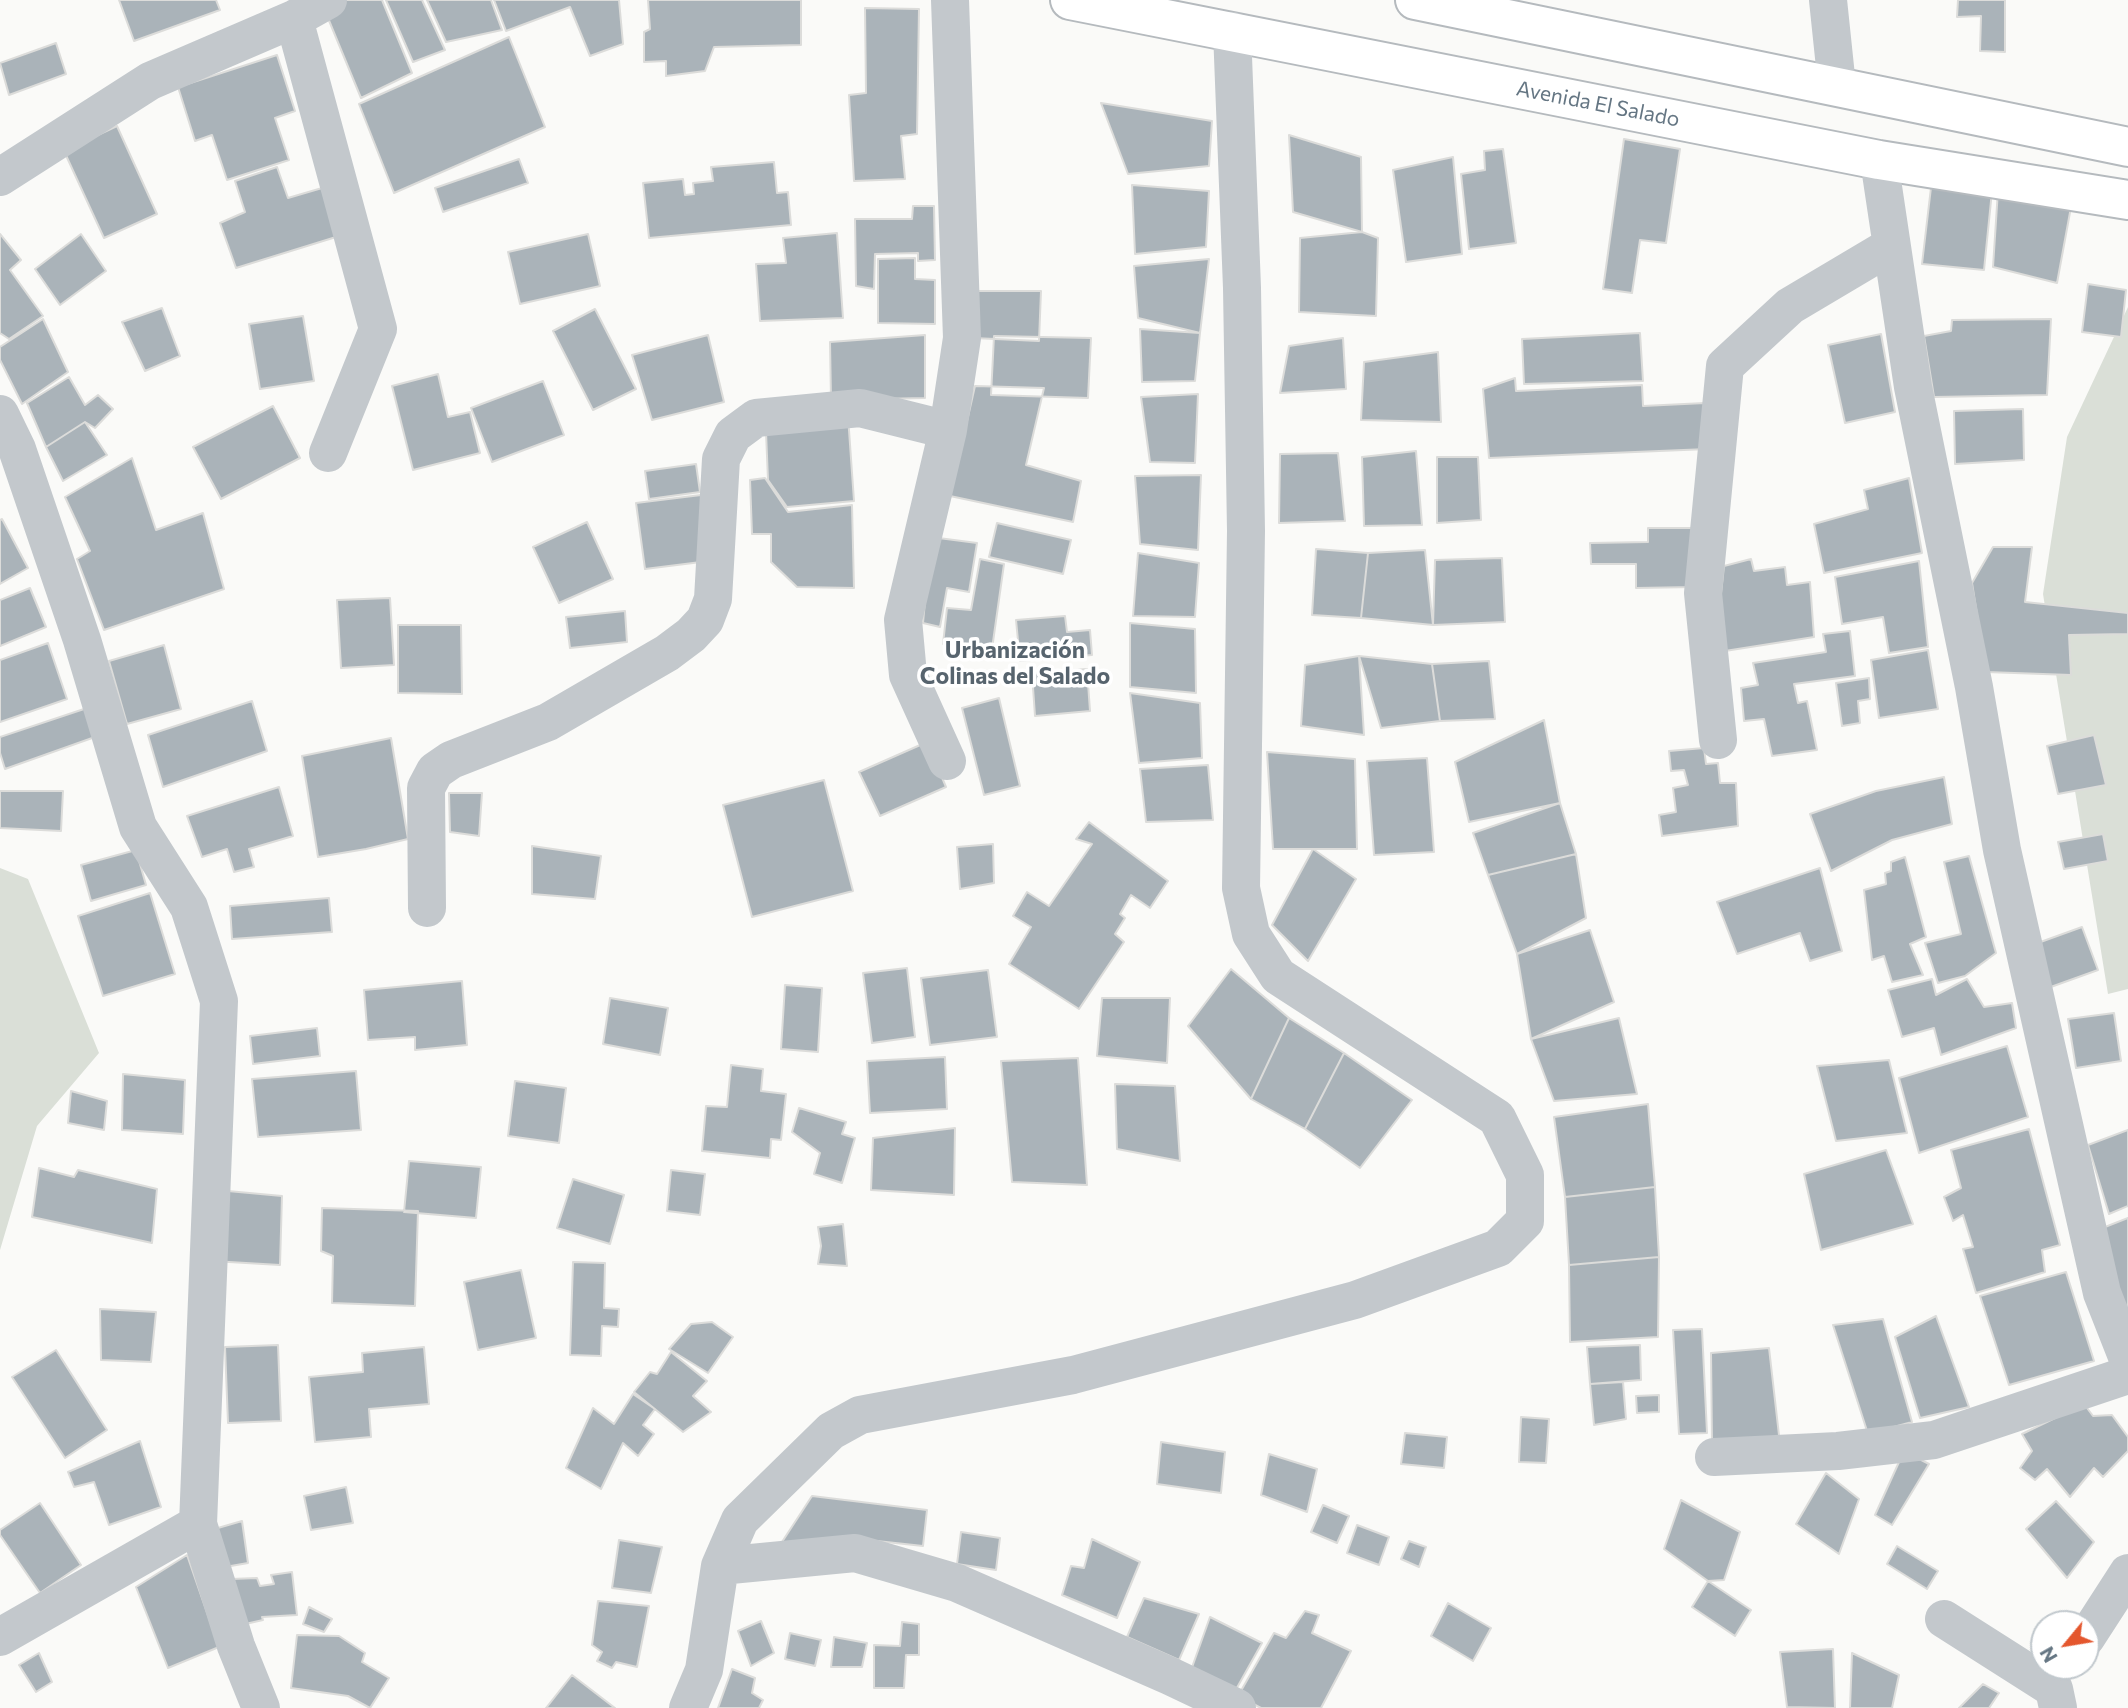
<!DOCTYPE html>
<html>
<head>
<meta charset="utf-8">
<style>
	body { margin:0 }
	#map { position:relative; width:2128px; height:1708px; overflow:hidden; background:#fafaf8; font-family:Commissioner,sans-serif }
	canvas { display:block }
	.north { position:absolute; left:2030px; top:1610px; width:70px; height:70px; box-sizing:border-box; background:#fff; border:2px solid #c1c8cd; border-radius:50%; rotate:240deg; font-size:19px; font-weight:700; line-height:28px; text-align:center; color:#657683 }
	.north::after { content:''; display:block; margin:auto; width:24px; height:32px; background:#e4572e; clip-path:polygon(50% 0,100% 100%,50% 72%,0 100%) }
</style>
</head>
<body>
<div id="map">
<canvas width="2128" height="1708"></canvas>
<div class="north">N</div>
</div>
<script>
const c = document.querySelector('canvas').getContext('2d');
c.lineJoin = 'round';
function paint(path, color) {
  c.fillStyle = color;
  c.fill(path, 'evenodd');
}
function trace(path, color, width, dash) {
  c.strokeStyle = color;
  c.lineWidth = width;
  c.lineCap = dash ? 'butt' : 'round';
  c.setLineDash(dash || []);
  c.stroke(path);
}
function label(font, color, halo, rows, align = 'center') {
  c.font = font + ' Commissioner,sans-serif';
  c.lineWidth = 7;
  c.setLineDash([]);
  c.textBaseline = 'middle';
  c.strokeStyle = halo;
  c.fillStyle = color;
  for (const [text, x, y, turn = 0] of rows) {
    c.save();
    c.translate(x, y);
    c.rotate((+turn || 0) * Math.PI / 180);
    c.textAlign = isNaN(turn) ? turn : align;
    if (halo) c.strokeText(text, 0, 0);
    c.fillText(text, 0, 0);
    c.restore();
  }
}
paint(new Path2D(`
	M2128,307V989L2108,994L2043,594L2067,437Z
	M0,868L28,879L99,1053L37,1126L0,1250Z`), '#dadfd7');
const building = new Path2D(`
	M119,0H216L220,10L134,41Z
	M337,0H382L412,73L361,98L323,6Z
	M386,0H422L445,50L413,62Z
	M427,0H491L502,30L446,42Z
	M494,0H619L623,44L590,56L570,7L506,31Z
	M648,0H801V45L714,47L705,71L666,76V61L644,62V32L650,29Z
	M1958,0H2005V52L1980,51L1981,16L1957,17Z
	M865,8L919,9L917,134L901,136L905,179L854,181L849,95L866,93Z
	M509,37L545,127L394,193L359,104Z
	M56,43L66,74L9,95L0,63Z
	M277,55L295,111L275,118L289,160L227,180L212,135L195,141L178,87Z
	M1101,103L1212,121L1209,166L1128,174Z
	M117,126L157,214L104,238L64,151Z
	M1289,135L1361,157L1362,232L1293,212Z
	M1624,139L1680,149L1666,243L1640,240L1632,293L1603,289Z
	M1503,149L1516,243L1469,249L1461,174L1485,170L1484,151Z
	M1453,157L1462,254L1406,262L1393,170Z
	M519,159L528,183L443,212L435,188Z
	M774,162L777,193L788,192L791,225L649,238L643,183L683,179L685,195L694,194L693,183L713,181L711,167Z
	M277,167L288,198L322,188L336,237L236,268L220,223L245,212L235,181Z
	M1932,179L1992,191L1984,270L1922,264Z
	M1132,185L1209,191L1206,247L1135,254Z
	M1998,190L2071,207L2057,283L1993,267Z
	M913,206H934L935,260L918,261V253L875,254L874,289L856,286L855,219H912Z
	M1362,232L1378,238L1376,316L1299,312L1300,238Z
	M837,233L843,318L760,321L756,264L786,263L783,238Z
	M0,234L21,260L10,270L43,316L9,339L0,333Z
	M81,234L106,271L60,305L35,269Z
	M588,234L600,286L520,304L508,252Z
	M915,258V279L935,280V324L878,323V259Z
	M1209,259L1200,333L1138,318L1134,266Z
	M2088,284L2126,290L2121,337L2082,332Z
	M975,291H1041L1039,341L973,338Z
	M162,308L180,356L145,371L122,322Z
	M595,309L636,389L593,410L553,331Z
	M303,316L314,381L260,389L249,324Z
	M43,319L68,372L22,404L0,360V347Z
	M2051,319L2047,395L1934,397L1924,336L1951,331L1952,320Z
	M1140,329L1200,333L1195,381L1142,382Z
	M1640,333L1643,381L1524,384L1522,339Z
	M1881,334L1895,412L1845,423L1828,345Z
	M708,335L724,402L652,420L632,355Z
	M925,335V398L831,400L830,342Z
	M994,336L1091,338L1088,398L991,395Z
	M1343,338L1346,389L1280,393L1289,346Z
	M1438,352L1441,422L1361,420L1364,362Z
	M438,374L448,417L470,412L480,453L413,470L392,386Z
	M69,377L85,405L98,395L113,409L95,428L85,422L46,447L27,403Z
	M1515,378L1516,391L1642,385L1643,406L1705,403L1708,449L1489,458L1483,389Z
	M543,381L564,435L492,462L471,408Z
	M975,386L1044,388L1026,465L1081,481L1073,522L950,496Z
	M1198,394L1195,463L1150,462L1141,397Z
	M273,406L300,458L221,499L193,447Z
	M2023,409L2024,460L1955,464L1954,411Z
	M848,416L854,501L787,507L768,480L766,432Z
	M85,422L107,455L63,481L46,447Z
	M1416,451L1422,525L1364,526L1362,457Z
	M1338,453L1345,521L1279,523L1280,454Z
	M1437,457H1478L1481,520L1437,523Z
	M132,458L156,530L203,513L224,589L104,630L77,559L90,551L65,497Z
	M696,464L700,492L649,499L645,471Z
	M1201,475L1198,550L1140,544L1135,476Z
	M765,478L788,512L852,505L854,588L797,587L771,562V534H752L750,480Z
	M1909,478L1922,553L1824,573L1814,524L1868,509L1864,490Z
	M701,495L709,561L645,569L636,503Z
	M2,519L28,568L0,584V520Z
	M587,522L613,579L559,603L533,547Z
	M997,523L1071,540L1063,574L989,557Z
	M1648,528H1693L1694,587L1636,588V564H1591L1590,543L1648,542Z
	M931,537L977,543L969,592L947,588L940,627L923,623Z
	M1993,547H2032L2025,602L2128,613V634L2069,635L2071,675L1986,672L1972,583Z
	M1316,549L1368,553L1361,618L1312,615Z
	M1425,550L1433,625L1361,618L1368,553Z
	M1138,553L1199,563L1195,617L1133,616Z
	M1502,558L1505,622L1433,625L1435,560Z
	M980,559L1004,564L992,649L943,644L947,608L971,610Z
	M1751,559L1754,571L1785,567L1787,585L1810,582L1814,637L1725,651L1718,622L1724,566Z
	M1919,561L1928,647L1889,653L1883,617L1842,624L1835,577Z
	M30,588L46,627L0,646V600Z
	M390,598L394,665L341,668L337,600Z
	M625,611L627,642L570,648L566,617Z
	M1065,616L1067,632L1090,630L1092,655L1020,661L1016,620Z
	M1130,623L1195,629L1196,693L1130,687Z
	M398,625H461L462,694L398,693Z
	M1850,631L1855,676L1794,684L1798,703L1807,701L1817,750L1772,756L1764,719L1744,721L1741,688L1758,685L1753,663L1826,652L1823,634Z
	M48,643L67,699L0,722V660Z
	M164,645L181,709L127,724L109,661Z
	M1928,650L1938,709L1879,718L1871,660Z
	M1359,656L1432,664L1440,721L1381,728Z
	M1359,656L1364,735L1301,726L1305,665Z
	M1489,661L1495,719L1440,721L1432,664Z
	M1087,669L1090,711L1035,716L1032,673Z
	M1869,678L1870,699L1858,701L1860,723L1842,726L1836,683Z
	M1130,693L1200,703L1202,758L1139,763Z
	M999,698L1020,786L984,795L962,708Z
	M252,701L267,751L163,787L148,735Z
	M87,708L95,737L5,769L0,753V737Z
	M1544,720L1560,803L1469,822L1455,762Z
	M2094,735L2106,785L2058,794L2047,746Z
	M391,738L408,839L366,849L318,857L302,756Z
	M927,742L946,787L880,816L859,772Z
	M1704,748L1706,764L1718,763L1720,783H1736L1738,826L1662,836L1659,815L1676,812L1673,788L1688,785L1684,770L1671,771L1669,751Z
	M1267,752L1355,759L1357,849H1273Z
	M1427,758L1434,852L1374,855L1367,761Z
	M1208,765L1213,820L1146,822L1140,769Z
	M1944,777L1952,824L1892,840L1831,871L1810,814L1876,791Z
	M824,780L853,891L752,917L723,805Z
	M279,787L293,836L249,849L254,867L234,872L227,849L202,857L187,816Z
	M0,791H63L61,831L0,828Z
	M449,793H482L479,836L450,832Z
	M1560,803L1576,854L1488,875L1473,833Z
	M1089,822L1168,881L1150,908L1131,895L1120,914L1125,918L1115,934L1124,942L1079,1009L1009,964L1031,927L1013,916L1027,892L1049,906L1092,844L1076,839Z
	M2103,834L2108,861L2064,869L2058,842Z
	M993,844L994,883L960,889L957,847Z
	M532,846L601,856L595,899L532,894Z
	M1313,849L1356,879L1308,961L1272,925Z
	M136,850L146,885L91,901L81,865Z
	M1576,854L1586,918L1517,954L1488,875Z
	M1969,856L1996,953L1965,976L1938,983L1925,943L1961,934L1944,862Z
	M1905,857L1926,937L1910,944L1923,975L1892,982L1884,956L1872,960L1864,890L1886,884L1885,873L1891,871V862Z
	M1820,868L1842,951L1810,961L1800,933L1737,954L1717,902Z
	M150,893L175,974L103,996L78,916Z
	M329,898L332,932L232,939L230,906Z
	M2082,927L2098,970L2048,988L2035,944Z
	M1590,930L1614,1002L1531,1039L1517,954Z
	M907,968L915,1037L872,1043L863,973Z
	M1231,969L1289,1018L1251,1099L1188,1026Z
	M988,970L997,1037L930,1045L921,978Z
	M1932,979L1936,995L1967,979L1984,1007L2012,1003L2016,1028L1941,1055L1934,1028L1902,1037L1888,990Z
	M462,981L467,1045L415,1050V1037L368,1040L364,990Z
	M785,985L822,988L818,1052L781,1049Z
	M610,998L668,1008L660,1055L603,1044Z
	M1102,998H1170L1167,1063L1097,1056Z
	M2114,1013L2121,1061L2076,1068L2068,1019Z
	M1289,1018L1344,1053L1305,1129L1251,1099Z
	M1619,1018L1637,1094L1554,1101L1531,1039Z
	M317,1028L320,1056L253,1064L250,1036Z
	M2007,1046L2028,1117L1919,1153L1899,1078Z
	M1344,1053L1412,1100L1360,1168L1305,1129Z
	M945,1057L947,1109L870,1113L867,1061Z
	M1078,1058L1087,1185L1012,1182L1001,1061Z
	M1889,1060L1907,1133L1836,1141L1817,1066Z
	M731,1065L763,1069L761,1091L786,1094L781,1140L771,1139L770,1158L702,1151L706,1106L727,1107Z
	M356,1071L361,1130L258,1137L252,1079Z
	M123,1074L185,1080L183,1134L122,1130Z
	M515,1081L566,1088L559,1143L508,1136Z
	M1115,1084L1175,1086L1180,1161L1117,1149Z
	M71,1091L107,1101L104,1130L68,1123Z
	M1648,1104L1655,1187L1565,1197L1554,1117Z
	M799,1108L846,1122L842,1134L855,1138L842,1183L814,1174L820,1153L792,1132Z
	M955,1128L954,1195L871,1190L873,1138Z
	M2029,1129L2060,1245L2042,1250L2045,1272L1976,1293L1963,1249L1973,1247L1963,1215L1953,1221L1944,1197L1961,1188L1951,1150Z
	M2128,1130V1206L2109,1214L2088,1145Z
	M1886,1150L1913,1224L1821,1250L1804,1174Z
	M409,1161L481,1167L476,1218L404,1212Z
	M39,1168L74,1177L78,1170L157,1189L152,1243L32,1217Z
	M671,1170L705,1174L700,1215L667,1211Z
	M573,1179L624,1195L610,1244L557,1228Z
	M1655,1187L1659,1257L1569,1265L1565,1197Z
	M217,1190L282,1196L280,1265L212,1261Z
	M322,1208L418,1211L415,1306L332,1303L333,1256L321,1251Z
	M2128,1218V1326L2095,1231Z
	M843,1224L847,1266L818,1264L821,1246L818,1227Z
	M1659,1257L1658,1337L1570,1342L1569,1265Z
	M573,1262L605,1263L604,1308L619,1309L618,1327L602,1326L601,1356L570,1355Z
	M521,1270L536,1338L478,1350L464,1282Z
	M2066,1272L2094,1361L2009,1385L1980,1296Z
	M100,1309L156,1312L151,1362L101,1360Z
	M1936,1316L1969,1407L1920,1418L1895,1337Z
	M1883,1319L1912,1422L1868,1434L1833,1325Z
	M712,1322L733,1337L708,1373L669,1349L691,1324Z
	M1702,1329L1707,1433L1679,1434L1673,1330Z
	M278,1345L281,1421L228,1423L225,1347Z
	M1640,1345L1641,1380L1590,1384L1587,1347Z
	M424,1347L429,1404L369,1409L371,1437L315,1442L309,1377L363,1372L362,1353Z
	M1769,1348L1780,1444L1712,1445L1711,1353Z
	M56,1350L107,1430L65,1458L12,1377Z
	M671,1352L707,1381L693,1396L711,1412L683,1432L634,1392L650,1372L657,1374Z
	M1623,1382L1626,1419L1594,1425L1590,1384Z
	M633,1394L655,1409L643,1425L654,1434L638,1456L623,1443L601,1489L566,1468L593,1408L614,1424Z
	M1659,1395V1412L1637,1413L1636,1396Z
	M2084,1404L2093,1416L2112,1415L2128,1437V1451L2103,1477L2094,1468L2070,1497L2047,1469L2035,1480L2020,1468L2032,1451L2022,1434Z
	M1521,1417L1549,1419L1546,1463L1519,1462Z
	M1405,1433L1447,1437L1444,1468L1401,1464Z
	M140,1441L161,1507L109,1525L94,1482L74,1487L68,1472Z
	M1161,1442L1225,1452L1221,1493L1157,1484Z
	M1904,1451L1929,1464L1892,1525L1875,1515Z
	M1269,1454L1317,1469L1307,1512L1261,1495Z
	M1826,1473L1859,1499L1839,1554L1796,1524Z
	M346,1487L353,1523L311,1530L304,1496Z
	M812,1496L927,1510L923,1546L877,1541L780,1545Z
	M1681,1500L1740,1532L1724,1580L1708,1581L1664,1549Z
	M2056,1501L2094,1542L2067,1578L2026,1529Z
	M40,1503L81,1565L40,1593L0,1535V1530Z
	M1323,1505L1349,1516L1337,1543L1311,1532Z
	M242,1521L248,1563L225,1567L211,1530Z
	M1357,1525L1389,1537L1379,1565L1347,1553Z
	M961,1532L1000,1538L996,1570L957,1564Z
	M1092,1539L1140,1562L1117,1618L1062,1595L1071,1566L1084,1568Z
	M619,1540L662,1547L651,1593L612,1588Z
	M1409,1541L1426,1547L1419,1567L1401,1559Z
	M1897,1546L1938,1571L1927,1589L1887,1564Z
	M187,1555L219,1647L168,1668L136,1587Z
	M292,1572L297,1615L262,1617L263,1620L241,1625L231,1579L257,1578L260,1586L274,1584L271,1575Z
	M1708,1581L1751,1610L1735,1636L1692,1607Z
	M1144,1598L1199,1614L1179,1660L1127,1637Z
	M598,1601L649,1606L637,1667L616,1662L612,1668L597,1661L602,1652L592,1645Z
	M1448,1603L1491,1628L1473,1661L1431,1636Z
	M309,1607L332,1619L324,1632L303,1624Z
	M1305,1611L1319,1615L1312,1633L1351,1651L1321,1708H1261L1238,1696L1274,1633L1286,1638Z
	M1210,1617L1262,1643L1234,1693L1190,1673Z
	M761,1621L774,1653L751,1666L738,1631Z
	M902,1622L919,1624V1655H906L904,1688H874V1645L900,1646Z
	M790,1633L821,1640L815,1666L785,1659Z
	M297,1635L339,1636L365,1653L362,1662L389,1678L370,1708L348,1696L291,1688Z
	M834,1637L867,1643L862,1667H831Z
	M1833,1649L1835,1708L1787,1707L1780,1652Z
	M39,1653L52,1682L36,1692L19,1665Z
	M1852,1653L1899,1675L1892,1708H1850Z
	M732,1669L755,1678L752,1693L763,1700L759,1708H718Z
	M572,1675L615,1708H546Z
	M1983,1684L1999,1693L1989,1708H1959Z`);
paint(building, '#aab3b9');
trace(building, '#dcdcda', 2);
const primary = new Path2D(`
	M1070,0L1879,160L2128,200
	M1415,0L2128,147`);
trace(primary, '#b5babe', 42);
trace(new Path2D(`
	M1828,0L1837,86
	M294,19L378,329L328,453
	M1879,160L1913,387L1974,687L2002,850L2102,1293L2128,1359
	M0,177L150,81L294,19L328,0
	M0,414L17,449L82,640L138,827L189,907L219,1001L198,1524L236,1646L261,1708
	M1718,740L1703,593L1725,366L1790,306L1891,246
	M947,761L908,675L903,620L948,430L962,338L950,0
	M427,908L426,788L435,771L451,760L548,722L667,653L691,635L705,620L713,599L721,459L733,435L756,418L860,408L948,430
	M1714,1457L1838,1451L1934,1440L2128,1375
	M720,1566L855,1553L957,1583L1170,1676L1237,1708
	M1944,1619L2054,1689L2058,1708
	M0,1637L198,1524
	M2086,1638L2128,1573
	M688,1708L704,1670L720,1566L740,1520L831,1431L860,1415L1073,1375L1355,1300L1498,1248L1525,1221V1175L1497,1118L1278,976L1251,934L1241,888L1246,531L1242,288L1232,31`), '#c3c8cc', 38);
trace(primary, '#fff', 38);
label('21px', '#657683', '#fff', [
	["Avenida El Salado",1598,104,11]
]);
label('bold 23px', '#57646e', '#fff', [
	["Urbanización",1015,650],
	["Colinas del Salado",1015,676]
]);
</script>
</body>
</html>
